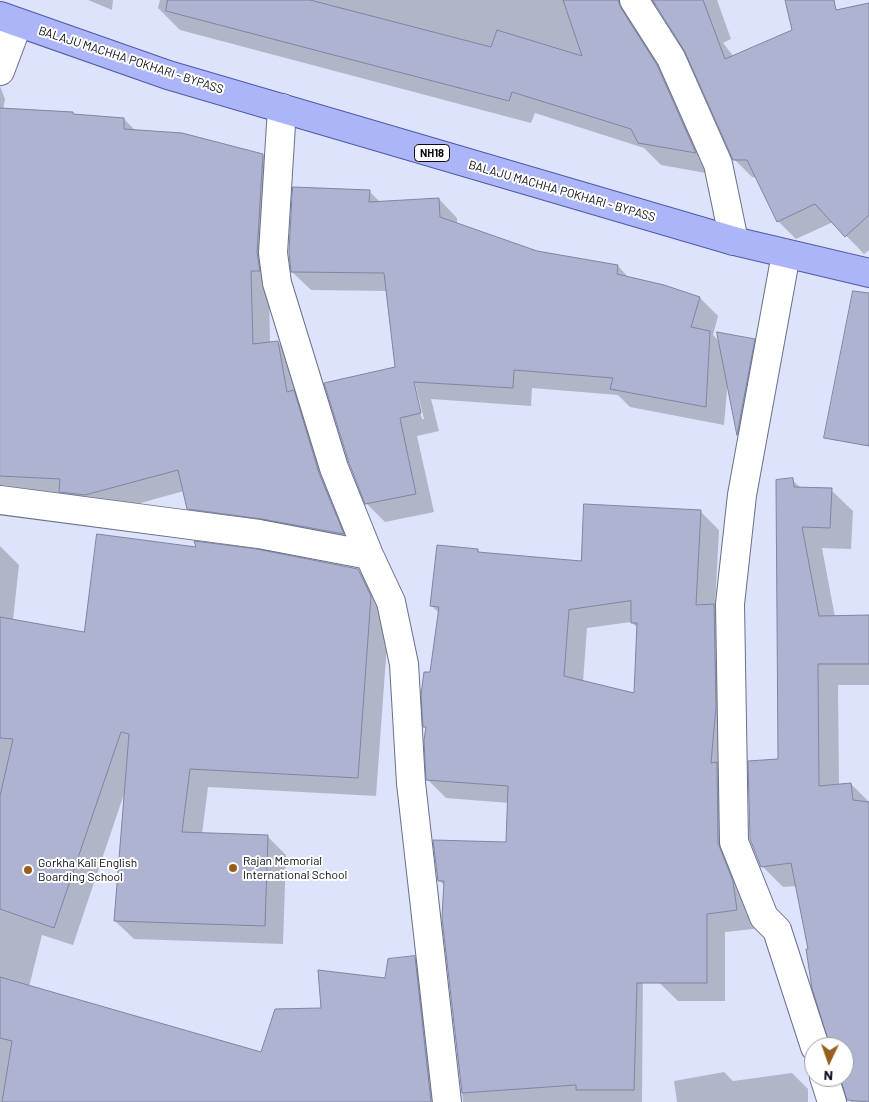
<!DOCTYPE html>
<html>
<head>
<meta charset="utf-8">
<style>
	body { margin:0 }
	#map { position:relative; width:869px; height:1102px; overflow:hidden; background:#dde3fb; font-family:Barlow,sans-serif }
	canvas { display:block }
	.north { position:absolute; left:804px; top:1037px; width:50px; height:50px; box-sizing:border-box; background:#fff; border:1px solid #9d9da1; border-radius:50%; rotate:183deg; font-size:14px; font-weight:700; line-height:20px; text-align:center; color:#090b15 }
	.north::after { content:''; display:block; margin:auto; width:18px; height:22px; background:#975f1b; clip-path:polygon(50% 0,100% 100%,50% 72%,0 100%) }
</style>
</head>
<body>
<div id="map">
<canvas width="869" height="1102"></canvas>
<div class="north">N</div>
</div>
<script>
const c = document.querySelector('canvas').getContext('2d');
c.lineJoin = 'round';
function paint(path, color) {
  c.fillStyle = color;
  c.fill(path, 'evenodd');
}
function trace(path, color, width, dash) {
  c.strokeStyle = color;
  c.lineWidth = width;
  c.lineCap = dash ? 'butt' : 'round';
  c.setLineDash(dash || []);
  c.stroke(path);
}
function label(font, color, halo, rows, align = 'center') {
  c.font = font + ' Barlow,sans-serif';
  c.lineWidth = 4;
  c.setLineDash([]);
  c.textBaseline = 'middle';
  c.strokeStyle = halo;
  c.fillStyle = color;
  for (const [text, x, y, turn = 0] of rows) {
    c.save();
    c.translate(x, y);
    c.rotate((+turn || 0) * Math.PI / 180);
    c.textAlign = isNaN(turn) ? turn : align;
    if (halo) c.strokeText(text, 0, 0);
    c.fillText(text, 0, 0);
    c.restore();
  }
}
paint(new Path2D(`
	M88,0H113L112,10Z
	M160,0H717L731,39L723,43L734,57L869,4V250L864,254L833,222L796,239L778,221L757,178L752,177L734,159L681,42L657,6L648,8L717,175L661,165L644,148L535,113L531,123L180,30L158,8Z
	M0,86L5,99L3,110L72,113L75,116L124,119L136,131L263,155L281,174L269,289L270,343L278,342L296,361L361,552L207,527L188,508L184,491L104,513L0,492Z
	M369,191L380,202L439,199L457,218V224L537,252L618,266L629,278L664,286L700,298L718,316L713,335L721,343L754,340L774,360L757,453L738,435L728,379L724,425L630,407L618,395L532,388L531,406L431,399L439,431L417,436L434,512L385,522L366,503L397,368L388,291L311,290L292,272ZM414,379L424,419H422L413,385Z
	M792,480L801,488L831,490L853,511L851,549L822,548L835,617H869V685H838L839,785L851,784L869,802V1102H851L842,1077H844V1047H831L797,886L783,887L762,866L779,760Z
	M700,511L719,530L715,606L732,624L754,929L725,932V1001H678L643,967L642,1102H463L443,918L445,886L439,880L507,844L509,803L446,798L428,780L427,729L425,726L439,613L432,606L478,550L480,553L582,562ZM631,622L638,628L636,694L583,682L587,628Z
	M0,546L19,565L13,620L85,633L358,570L376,589L389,616L376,796L208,787L202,834L267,836L286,855L283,944L134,939L115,921L124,794L73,945L42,935L29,987L262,1054L322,1009L386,979L414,958L433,976L447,1102H0Z
	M724,1072L733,1081L792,1073L808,1089V1102H677L674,1081Z`), '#0003');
const building = new Path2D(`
	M168,0H310L491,47L497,30L582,56L563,0H618L621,8L657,65L696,153L638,143L631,129L512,92L509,101L166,11Z
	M653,0H703L725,59L792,30L785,0H834L836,10L869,3V215L845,237L815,204L777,222L747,160H733L685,52Z
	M0,108L73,112V114L124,118V129L182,133L263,154L257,252L260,271H251L253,344L278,341L287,392L294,390L319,473L344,534L262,519L187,509L178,470L85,495L59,492L60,479L0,476Z
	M293,187L370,190L369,202L439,198L440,217L537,251L618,265L617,274L664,285L700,297L691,327L710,331L706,407L610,389L613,378L514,370L513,388L414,382L421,413L400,418L416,494L365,504L349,463L324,383L395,367L384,273L291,272L289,252Z
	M853,291L869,293V446L824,438Z
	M717,332L755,339L737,435Z
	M793,478L794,487L832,488L830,528L802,527L819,616L869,615V664H818L819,786L851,783L853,800L869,802V1102L847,1100L840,1077H844V1047H830L812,988L806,949H808L791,863L761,867L750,839L748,761L778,759L776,480Z
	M584,504L701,510L696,605L714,604L716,706L711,763L717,762L718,843L733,881L737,910L707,914V983H637L634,1090H576V1085L462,1093L442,918L444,881H438L433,840L506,842L508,786L426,780L424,740L426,727H423L421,695L424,672H430L439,607L430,606L437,545L478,549V552L581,561ZM631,601V623H637L634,693L564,676L569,610Z
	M97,534L196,547L194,541L257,549L358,569L371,596L358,778L190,769L182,832L268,835L265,926L114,921L129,734L121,732L54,928L0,909V796L13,739L0,738V617L84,632Z
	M415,956L431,1102H2L12,1041L0,1038V977L261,1052L275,1009L321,1008L318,970L385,978L388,959Z`);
paint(building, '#adb3d0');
trace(building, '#7f85a0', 1);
const minor = new Path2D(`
	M634,0L671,58L718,164L734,241
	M0,71L18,23
	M282,108L273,253L277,283L334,468L369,555L391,602L404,664L411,783L447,1102
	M786,254L742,495L730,604L734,842L764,917L777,930L815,1047
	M0,500L259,534L369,555
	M824,1077L832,1102`);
const primary = new Path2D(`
	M0,16L168,75L734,241L869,273`);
trace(minor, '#6a708a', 30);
trace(primary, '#4f59a5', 30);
trace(minor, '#fff', 28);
trace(primary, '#acb5f8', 28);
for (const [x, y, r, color] of [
	[233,868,5,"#975f1b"],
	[28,870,5,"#975f1b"]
]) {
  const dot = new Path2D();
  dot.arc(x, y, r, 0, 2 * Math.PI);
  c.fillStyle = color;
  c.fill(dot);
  trace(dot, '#fff', 2);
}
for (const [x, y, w] of [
	[432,153,35]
]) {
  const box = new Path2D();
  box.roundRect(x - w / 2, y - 8.5, w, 17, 4);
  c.fillStyle = '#fff';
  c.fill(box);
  trace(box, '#090b15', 1);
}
label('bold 11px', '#090b15', null, [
	["NH18",432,153]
]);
label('12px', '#090b15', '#fff', [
	["BALAJU MACHHA POKHARI - BYPASS",131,60,18],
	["BALAJU MACHHA POKHARI - BYPASS",562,191,16]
]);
label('12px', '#090b15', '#fff', [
	["Rajan Memorial",243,861],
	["International School",243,875],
	["Gorkha Kali English",38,863],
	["Boarding School",38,877]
], 'left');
</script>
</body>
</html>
